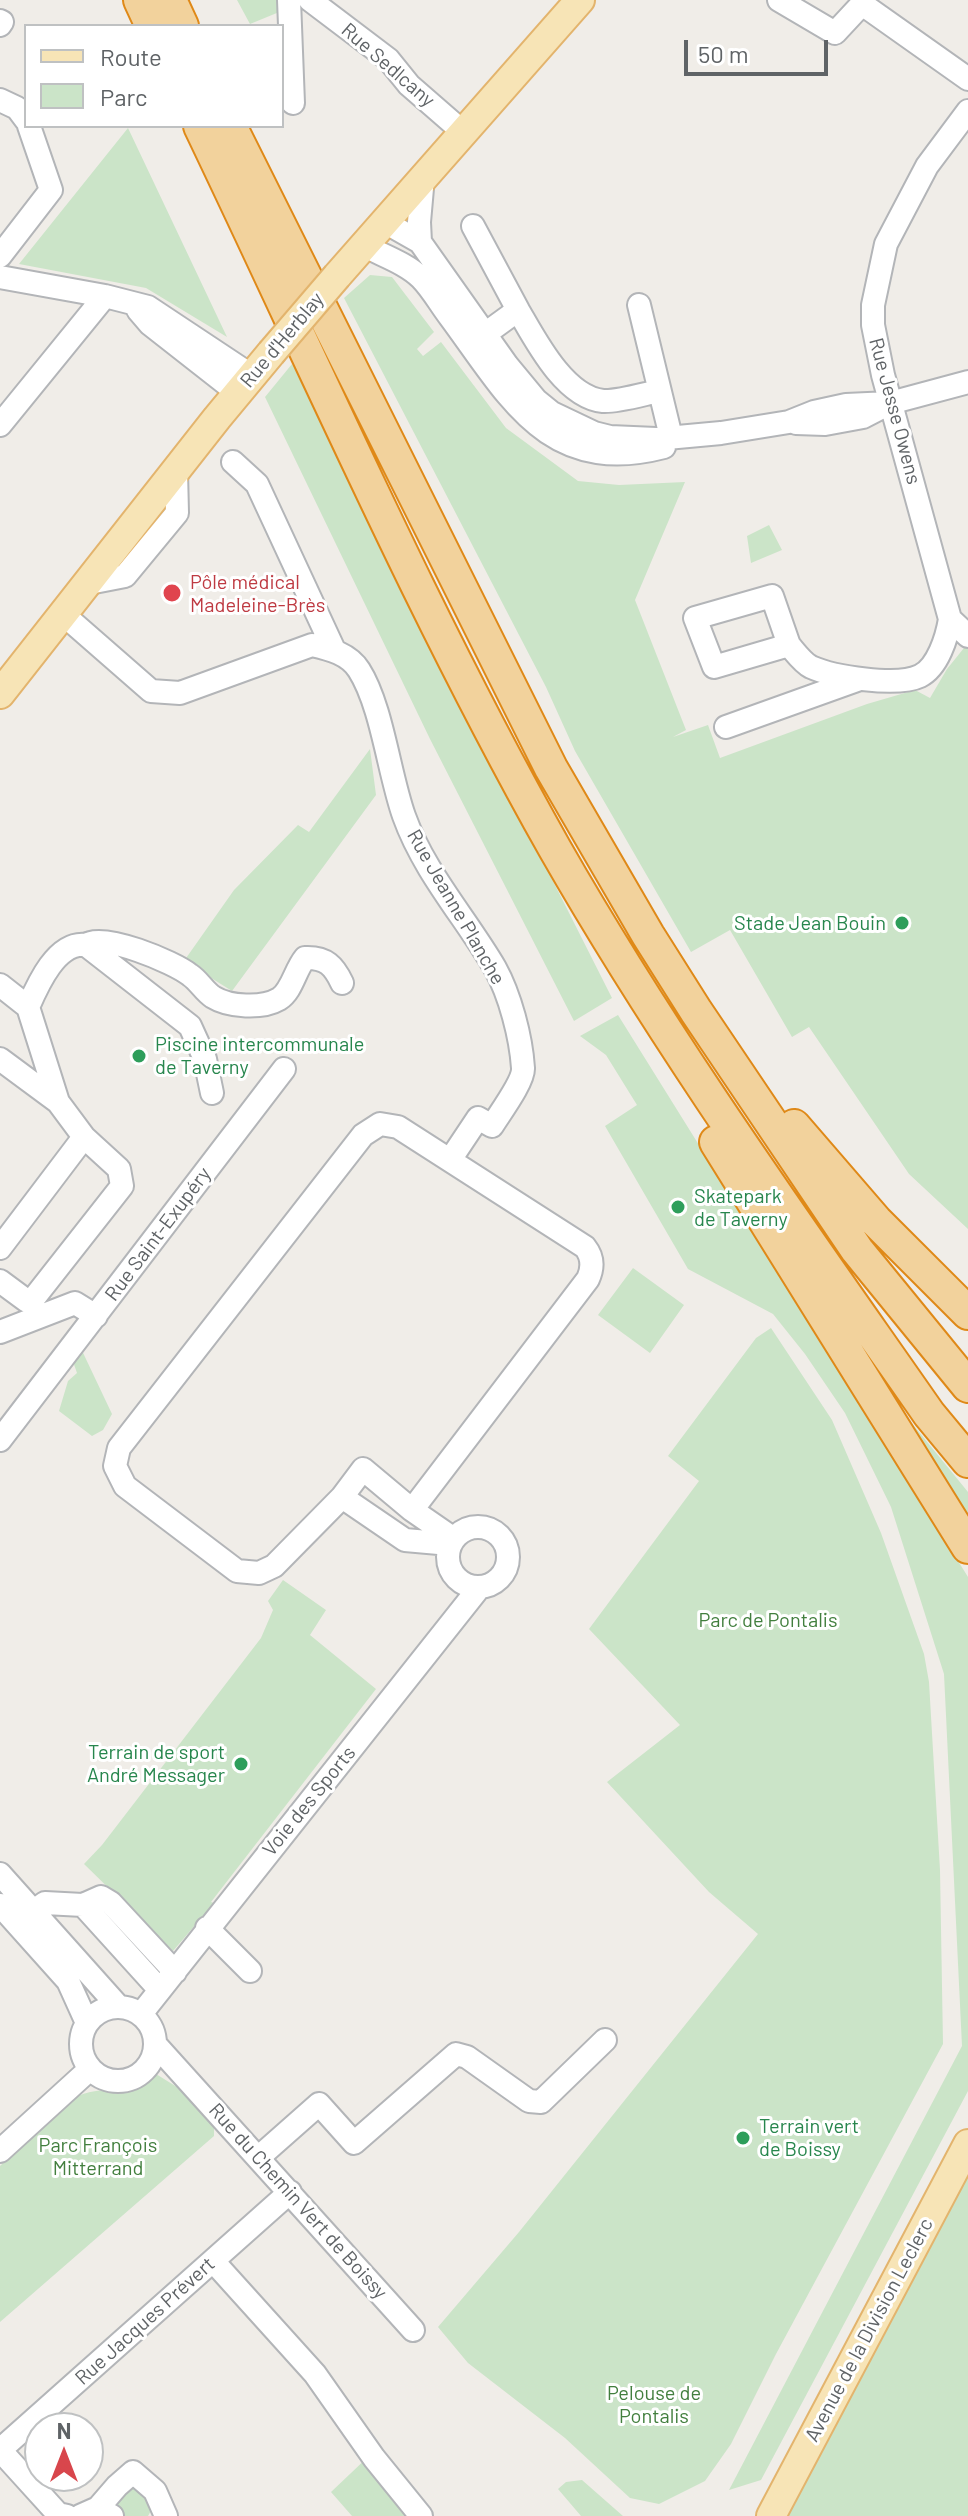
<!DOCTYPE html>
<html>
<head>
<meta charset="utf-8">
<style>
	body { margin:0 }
	#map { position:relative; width:968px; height:2516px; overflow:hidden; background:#f0ede8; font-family:Barlow,sans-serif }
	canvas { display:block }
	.legend { position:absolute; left:24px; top:24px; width:260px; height:104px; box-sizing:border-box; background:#fff; border:2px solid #bfc1c2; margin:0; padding:10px 14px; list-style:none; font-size:24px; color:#5f6366 }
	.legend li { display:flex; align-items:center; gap:16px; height:40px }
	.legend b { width:40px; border:2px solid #bfc1c2 }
	.north { position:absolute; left:24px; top:2412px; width:80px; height:80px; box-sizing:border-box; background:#fff; border:2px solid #bfc1c2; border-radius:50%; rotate:0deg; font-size:22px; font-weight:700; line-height:32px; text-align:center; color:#5f6366 }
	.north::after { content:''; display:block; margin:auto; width:28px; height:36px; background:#d8464c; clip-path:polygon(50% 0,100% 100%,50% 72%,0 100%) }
	.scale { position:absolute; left:684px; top:40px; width:144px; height:36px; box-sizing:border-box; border:4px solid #5f6366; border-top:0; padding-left:10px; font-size:24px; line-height:28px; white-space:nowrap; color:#5f6366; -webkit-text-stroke:6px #fff; paint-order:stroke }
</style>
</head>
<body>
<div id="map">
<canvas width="968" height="2516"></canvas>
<ul class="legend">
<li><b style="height:10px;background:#f7e4b6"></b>Route</li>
<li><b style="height:22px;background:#cbe4c8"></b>Parc</li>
</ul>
<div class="north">N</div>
<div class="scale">50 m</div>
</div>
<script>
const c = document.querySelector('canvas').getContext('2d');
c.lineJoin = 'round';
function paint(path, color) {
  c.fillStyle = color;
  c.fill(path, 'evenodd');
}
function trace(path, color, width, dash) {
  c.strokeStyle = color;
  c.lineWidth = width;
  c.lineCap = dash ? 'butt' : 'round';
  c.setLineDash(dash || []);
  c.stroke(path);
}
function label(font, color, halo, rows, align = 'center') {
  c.font = font + ' Barlow,sans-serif';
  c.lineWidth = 6;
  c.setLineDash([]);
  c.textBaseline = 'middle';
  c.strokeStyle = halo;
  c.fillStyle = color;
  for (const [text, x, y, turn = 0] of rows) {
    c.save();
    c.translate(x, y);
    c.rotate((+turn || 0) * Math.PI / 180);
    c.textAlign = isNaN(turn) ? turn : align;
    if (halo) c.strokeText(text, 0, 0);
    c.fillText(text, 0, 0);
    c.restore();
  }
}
paint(new Path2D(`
	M237,0H289V8L250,24Z
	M128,128L227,337L146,288L19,264Z
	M370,275L392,277L434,332L417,349L423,356L441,342L506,428L578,481L619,485L685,482L635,600L686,730L673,737L708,725L720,758L867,704L915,690L930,698L947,669L968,643V1229L909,1174L809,1027L792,1037L730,930L691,952L575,751L546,687L344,298Z
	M292,364L612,998L574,1021L430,739L265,397Z
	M769,525L782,550L751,563L747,536Z
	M370,749L376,795L232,991L184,961L234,890L298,825L309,832Z
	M618,1015L968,1577V2091L761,2480L729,2490L962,2046L944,1674L891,1507L845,1413L805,1354L773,1314L688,1269L605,1126L637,1105L606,1055L580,1036Z
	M633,1268L684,1305L650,1353L598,1315Z
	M771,1328L832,1420L881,1533L924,1654L929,1682L940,1870L943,2044L776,2354L731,2444L705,2481L659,2504L630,2498L565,2438L468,2363L438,2327L519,2232L758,1934L709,1892L607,1782L680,1725L589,1629L699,1481L668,1456L756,1338Z
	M76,1338L112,1414L103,1430L92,1436L59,1411L68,1381L77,1373L69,1350Z
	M906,1416L968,1492V1522Z
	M283,1580L326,1610L310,1635L376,1689L211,1902L214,1903L173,1951L84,1864L102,1845L261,1638L273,1610L268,1601Z
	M156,2074L185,2092L214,2124V2136L0,2322V2166C19,2148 54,2109 74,2098C100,2083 133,2098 156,2074Z
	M968,2170V2516H788L960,2183Z
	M371,2454L421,2516H352L331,2492Z
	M582,2480L623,2516H581L558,2489L566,2482Z
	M128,2485L144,2487L152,2509L148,2516H123L116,2504Z`), '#cbe4c8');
const minor = new Path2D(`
	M289,0L293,103
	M310,0L388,59L409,85L463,132
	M779,0L835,33L862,4
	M864,0L862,4L968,79
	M0,21L2,22L0,25
	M0,100L17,108L26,120
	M383,221L420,242L507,365L536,400L552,413L594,433L610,437L656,439L721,433L789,422L814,412L846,405L890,403
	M473,226L518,310
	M420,242L419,222L423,177
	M363,245C381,255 406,263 421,278C432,289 440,304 450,317C510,398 548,477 664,447
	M0,256L51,190L29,126
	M0,277L105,296L148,307L252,376
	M639,305L671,437
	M138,310L150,324L238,393
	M474,342L518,310C535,339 564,397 603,401C617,402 644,394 659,391
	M796,423L825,424L863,417L890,403L968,382
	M0,425L105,296
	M233,462L257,484L334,650
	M89,583L125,576L177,513L176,471
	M64,615L151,691L180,693L312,645C330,649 349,654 359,670C382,706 389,774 404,816C424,872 465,917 495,968C510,995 521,1037 523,1068C524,1081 500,1113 492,1126L478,1118L450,1160
	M950,619L968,636
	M789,645L772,596L695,618L714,667L789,645C795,652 803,663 811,667C833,677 897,687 920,676C938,667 947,637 950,619L883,375L873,325V305L886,244L927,166L968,111
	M726,727L860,679
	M86,945C102,932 174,962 190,975C199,981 204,991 213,997C229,1007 262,1009 279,999C292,991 295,970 305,958C326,957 334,966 342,983
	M0,985L28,1007L58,1102L0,1059
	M28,1007C38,984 57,941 86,945L190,1026L205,1059L212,1093
	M0,1248L84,1137
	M0,1281L27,1301L34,1298L122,1186L119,1169L84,1137L58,1102
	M0,1332L75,1303L96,1316
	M0,1440L284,1069
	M342,1497L363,1469L412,1510L588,1279C593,1268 593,1257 585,1247L398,1127L380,1124L363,1135L119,1448L115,1466L125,1486L237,1571L259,1573L274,1566L342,1497L405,1540L450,1544
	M412,1510L454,1539
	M448 1557a30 30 0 1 1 60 0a30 30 0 1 1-60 0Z
	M0,1874L118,2006
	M0,1905L68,1981L87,2023
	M83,1905L160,1990
	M34,1911L45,1903L83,1905L101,1897L111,1903L175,1972
	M207,1928L250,1971
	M81 2044a37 37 0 1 1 74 0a37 37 0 1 1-74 0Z
	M141,2014L479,1588
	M155,2044L413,2330
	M0,2151L90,2069
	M259,2157L319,2104L354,2143L456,2054L467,2057L529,2101L541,2102L605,2040
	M213,2261L315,2374L374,2458L421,2516
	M98,2508L117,2486L133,2472L155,2491L166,2516
	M67,2516L58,2514L0,2450L290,2192
	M80,2516L98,2508L112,2516`);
const major = new Path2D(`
	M337,276L580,0
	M0,694L217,418L271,353
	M771,2516L968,2144`);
const highway = new Path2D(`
	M140,0L152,26
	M170,0L182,26
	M200,126C316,368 423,615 555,849C667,1045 800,1229 929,1414L968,1461
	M230,126L551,768L648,935L696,1011L857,1250L968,1386
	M794,1126L876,1221L968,1313
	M716,1142L968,1547`);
trace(minor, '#b3b5b8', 26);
trace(major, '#e3b46d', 32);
trace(highway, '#df8918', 36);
trace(minor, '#fff', 22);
trace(major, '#f7e4b6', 28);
trace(highway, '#f2d29c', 32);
const majorBridge = new Path2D(`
	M271,353L337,276`);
trace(majorBridge, '#e3b46d', 32, []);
trace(majorBridge, '#f7e4b6', 28);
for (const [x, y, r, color] of [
	[172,593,10,"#e0444e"],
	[902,923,8,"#2e9e5b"],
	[139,1056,8,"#2e9e5b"],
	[678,1207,8,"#2e9e5b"],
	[241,1764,8,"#2e9e5b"],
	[743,2138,8,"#2e9e5b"]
]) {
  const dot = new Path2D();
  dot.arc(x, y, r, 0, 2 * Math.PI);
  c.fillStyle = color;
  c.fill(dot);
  trace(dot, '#fff', 3);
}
label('20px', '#5f6366', '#fff', [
	["Rue Sedlcany",388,65,41],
	["Rue d'Herblay",282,340,-50],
	["Rue Jesse Owens",895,411,75],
	["Rue Jeanne Planche",456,907,60],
	["Rue Saint-Exupéry",158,1234,-53],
	["Voie des Sports",309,1801,-51],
	["Rue du Chemin Vert de Boissy",298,2201,48],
	["Rue Jacques Prévert",145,2321,-42],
	["Avenue de la Division Leclerc",869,2330,-62]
]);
label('20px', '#be3a42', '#fff', [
	["Pôle médical",190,582],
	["Madeleine-Brès",190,605]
], 'left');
label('20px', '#27864d', '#fff', [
	["Stade Jean Bouin",886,923,"right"],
	["Piscine intercommunale",155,1044],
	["de Taverny",155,1067],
	["Skatepark",694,1196],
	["de Taverny",694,1219],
	["Terrain de sport",225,1752,"right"],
	["André Messager",225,1775,"right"],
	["Terrain vert",759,2126],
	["de Boissy",759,2149]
], 'left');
label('20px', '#427f3e', '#fff', [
	["Parc de Pontalis",768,1620],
	["Parc François",98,2145],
	["Mitterrand",98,2168],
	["Pelouse de",654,2393],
	["Pontalis",654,2416]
]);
</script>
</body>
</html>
